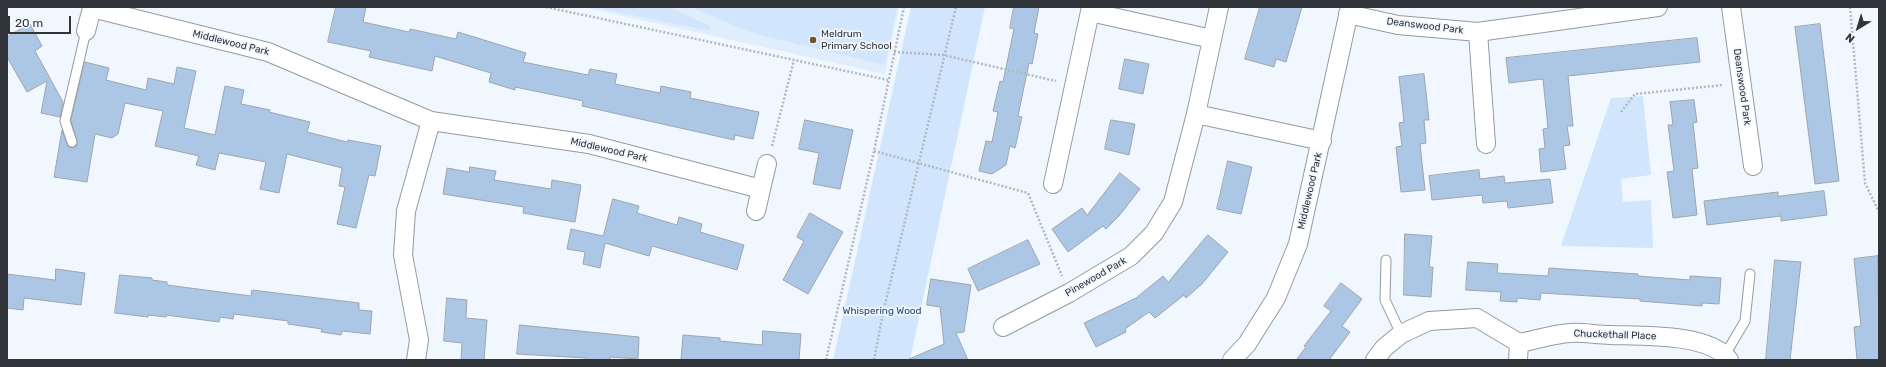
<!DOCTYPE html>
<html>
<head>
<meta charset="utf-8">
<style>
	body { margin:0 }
	#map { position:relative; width:1886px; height:367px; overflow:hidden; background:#f0f7ff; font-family:Rubik,sans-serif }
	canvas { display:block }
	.frame { position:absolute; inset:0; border:8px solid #313438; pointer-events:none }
	.north { position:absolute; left:1838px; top:8px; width:40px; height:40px; -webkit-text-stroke:3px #f0f7ff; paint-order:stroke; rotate:218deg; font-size:11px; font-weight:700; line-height:16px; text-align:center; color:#313438 }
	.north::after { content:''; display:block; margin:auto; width:14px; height:18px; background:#313438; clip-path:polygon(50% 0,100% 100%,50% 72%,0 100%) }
	.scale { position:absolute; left:8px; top:16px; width:63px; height:18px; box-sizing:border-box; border:2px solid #313438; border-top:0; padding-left:5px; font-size:12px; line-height:14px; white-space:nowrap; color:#313438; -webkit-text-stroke:3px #f0f7ff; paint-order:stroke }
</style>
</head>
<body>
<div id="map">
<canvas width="1886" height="367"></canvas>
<div class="frame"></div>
<div class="north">N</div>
<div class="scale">20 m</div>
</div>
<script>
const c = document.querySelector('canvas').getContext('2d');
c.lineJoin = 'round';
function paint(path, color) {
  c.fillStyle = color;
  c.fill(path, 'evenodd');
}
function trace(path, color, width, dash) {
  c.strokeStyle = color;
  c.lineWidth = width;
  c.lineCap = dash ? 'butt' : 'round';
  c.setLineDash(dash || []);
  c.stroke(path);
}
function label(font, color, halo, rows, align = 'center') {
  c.font = font + ' Rubik,sans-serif';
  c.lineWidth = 3.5;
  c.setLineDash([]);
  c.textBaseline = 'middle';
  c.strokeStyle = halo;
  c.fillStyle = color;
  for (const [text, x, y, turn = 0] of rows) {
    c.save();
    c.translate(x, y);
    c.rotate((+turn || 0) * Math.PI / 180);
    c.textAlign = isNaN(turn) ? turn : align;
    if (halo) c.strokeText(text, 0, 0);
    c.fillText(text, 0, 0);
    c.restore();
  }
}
paint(new Path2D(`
	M583,7H899L885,74Z`), '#dfedfc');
paint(new Path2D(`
	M595,7H669L710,26L709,31Z
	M690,7H897L885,65L756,34Z
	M911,7H985L910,360H833Z
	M1643,96L1651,175L1621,179L1623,202L1651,200L1653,248L1561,246L1611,98Z`), '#d1e6fd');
const building = new Path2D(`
	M336,7H366L363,22L409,32L410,29L456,39L458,32L526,53L523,62L588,75L590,69L617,74L615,84L660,93L661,86L691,92L690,98L759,112L753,139L735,135L734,140L582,106L583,101L515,87V90L489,82L491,73L435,56L432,71L369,57L371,51L328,42Z
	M1014,7H1039L1034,33L1038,34L1032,64L1029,63L1018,116L1022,117L1015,148L1010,146L1006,165L992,174L979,171L986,141L992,142L998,112L993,111L1000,81L1003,82L1014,29L1010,28Z
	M1260,7H1302L1286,62L1276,59L1274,67L1245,59Z
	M30,24L42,46L35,51L63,102L60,117L41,113L47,81L27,92L7,57V37Z
	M1820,24L1839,181L1815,184L1795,27Z
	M1697,38L1700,62L1568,76L1573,126H1567L1570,145L1563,146L1566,169L1541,172L1539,149L1545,148L1543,129L1548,128L1543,79L1509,83L1506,58Z
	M1125,59L1149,64L1143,94L1119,89Z
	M85,62L109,68L106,80L146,90L148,78L174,84L177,67L196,71L184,128L215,135L225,86L244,90L241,104L270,110L269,112L310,122L307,132L347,142L348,140L381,146L375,176L369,175L356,228L337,224L345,187L339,186L342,168L287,154L279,193L260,189L266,162L219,153L215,170L196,165L199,156L155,146L163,111L125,103L118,134L112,138L95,134L87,182L54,177L62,130L68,147L74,148L78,144L71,121Z
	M1424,74L1429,120H1424L1426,143L1420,144L1425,190L1401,192L1396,147L1402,146L1399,123L1404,122L1399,77Z
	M1694,100L1697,122L1693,123L1698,168L1692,169L1697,215L1673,218L1667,172L1674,171L1668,125H1673L1670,102Z
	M805,120L853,130L840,189L813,184L819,153L799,149Z
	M1111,120L1135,124L1129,155L1105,149Z
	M1228,161L1252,167L1241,214L1217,209Z
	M470,167L496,171L494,180L519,184L551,189L552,180L581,185L575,222L523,213L524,207L443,194L447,168L469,172Z
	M1479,170L1480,179L1504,176L1505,183L1550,179L1553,203L1508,208L1507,201L1483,203L1482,195L1432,200L1429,176Z
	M1120,173L1140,189L1119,216L1106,229L1103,226L1068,252L1052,229L1082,208L1087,215Z
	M1824,191L1827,215L1781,221V216L1707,225L1704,201L1778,192V196Z
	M613,199L639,206L637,213L677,225L679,217L702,224L700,232L744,245L737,270L652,246L649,256L605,243L600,268L583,264L585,252L567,249L571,229L603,236Z
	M810,213L843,232L808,294L783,280L804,241L797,237Z
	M1405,234L1432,236L1429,267H1433L1431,297L1404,295Z
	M1208,235L1228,252L1202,284L1186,298L1184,295L1155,318L1149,312L1125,329L1126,332L1096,347L1084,323L1136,298L1163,276L1168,282Z
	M1028,240L1040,264L978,291L968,269Z
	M1878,256L1879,360H1857L1854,327L1861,326L1854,259Z
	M1775,260L1801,262L1790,360H1766Z
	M1468,262L1498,264L1497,273L1548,276L1549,268L1638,274V276L1690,280V276L1721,278L1719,304L1702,303V306L1640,301V299L1541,293L1540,300L1517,298V302L1500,301L1501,292L1466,290Z
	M56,269L85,273L81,305L24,298L23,310L7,308V274L55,280Z
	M120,275L152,278V280L167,282V285L251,296L252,290L359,303V310L372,311L370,334L342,331L341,335L321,332L322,329L288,324V321L234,314L233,319L220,317L219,322L166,315V317L148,315V317L115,313Z
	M931,279L971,285L964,332L956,333L968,360H907L944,344L940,307L927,305Z
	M1341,283L1362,299L1342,326L1350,332L1329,360H1296L1306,347L1304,346L1331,311L1324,306Z
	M447,298L467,300L466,318L487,320L484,360H461L462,343L444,341Z
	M520,325L639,337L638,359L610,357V360H586V358L517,354Z
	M763,331L801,334L799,360H681L683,335L720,338V341L762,345Z`);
paint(building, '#acc7e6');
trace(building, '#9da5ae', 1);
const lane = new Path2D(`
	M72,142L65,121L86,31
	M1386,260L1385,300L1401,334
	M1725,355L1745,321L1750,274`);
const street = new Path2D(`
	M92,7V8L268,52L431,121L589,144L761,189L756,211
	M1731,7L1753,166
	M1090,12L1212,39
	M1348,14L1398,25L1478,32L1658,7
	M86,31L92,8
	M1478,32L1486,144
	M1196,114L1322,141
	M1053,184L1091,7
	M761,189L767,164
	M1003,327L1069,293L1131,256L1154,233L1173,202L1196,114L1219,7
	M1519,343C1536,340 1553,334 1570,333C1583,332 1597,335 1610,335C1640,336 1710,333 1729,360
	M416,360L419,340L403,255L406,211L431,121
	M1232,360L1247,344L1276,298L1298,244L1350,7
	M1375,360L1384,348L1401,334L1429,321L1477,318L1519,343L1518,360`);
trace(lane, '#939aa3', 11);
trace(street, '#939aa3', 20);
trace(new Path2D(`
	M546,7L888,80
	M1850,7L1865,183L1879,212
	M894,52L943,55L1056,81
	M1621,112L1635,94L1723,85
	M772,146L794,60
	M874,151L1028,193L1062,276
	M826,360L874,151L904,7
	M874,360L883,313L956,7`), '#b2b8bf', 2.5, [2, 2]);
trace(lane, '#fff', 9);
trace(street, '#fff', 18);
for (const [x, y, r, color] of [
	[813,40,4,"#715128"]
]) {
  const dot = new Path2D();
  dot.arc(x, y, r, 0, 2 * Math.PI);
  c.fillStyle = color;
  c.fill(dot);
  trace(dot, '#f0f7ff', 1.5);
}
label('10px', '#313438', '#f0f7ff', [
	["Deanswood Park",1425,26,7],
	["Middlewood Park",231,43,14],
	["Deanswood Park",1742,87,82],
	["Middlewood Park",609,150,13],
	["Middlewood Park",1310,191,-77],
	["Pinewood Park",1096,277,-30],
	["Chuckethall Place",1615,335,2]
]);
label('10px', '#313438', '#f0f7ff', [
	["Meldrum",821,34],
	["Primary School",821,46]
], 'left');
label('10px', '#224972', '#f0f7ff', [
	["Whispering Wood",882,311]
]);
</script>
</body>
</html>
